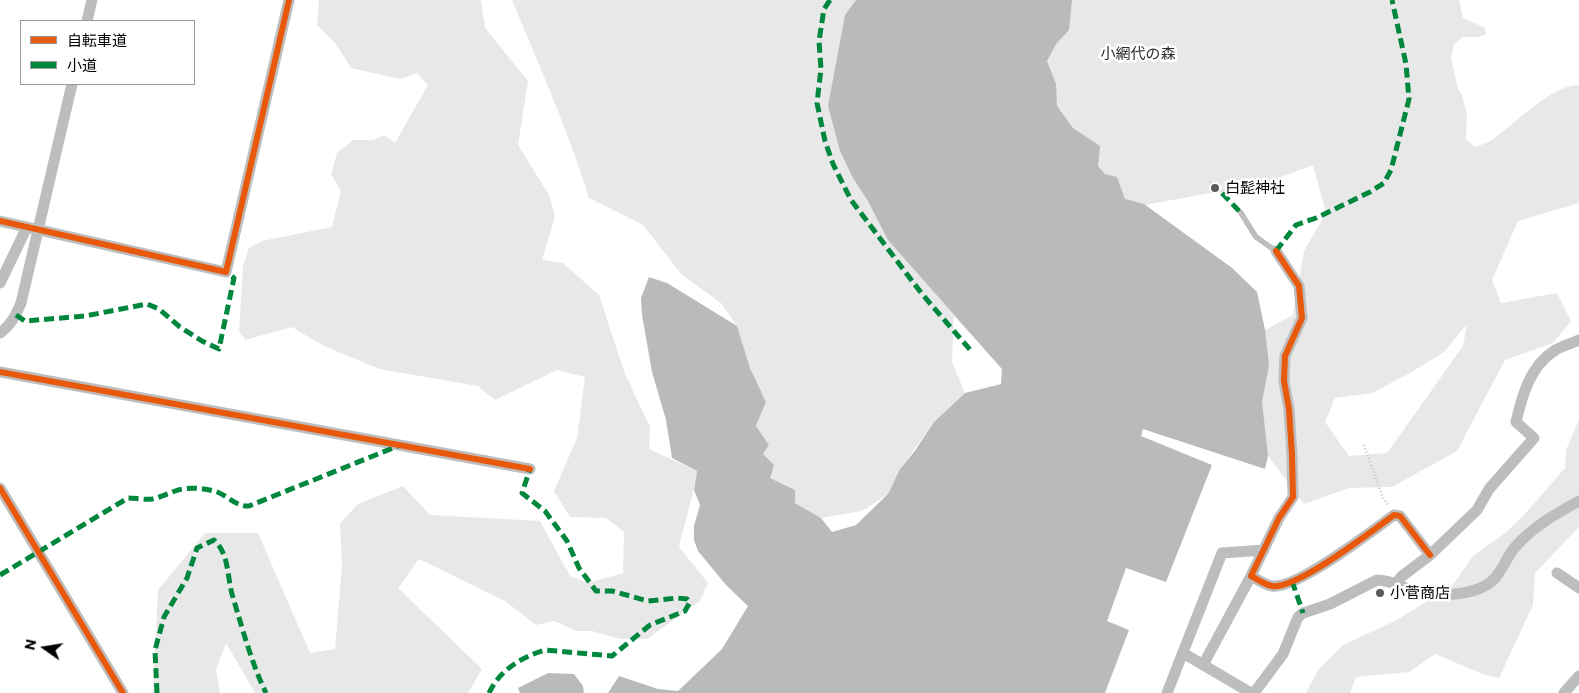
<!DOCTYPE html>
<html>
<head>
<meta charset="utf-8">
<style>
	body { margin:0 }
	#map { position:relative; width:1579px; height:693px; overflow:hidden; background:#fff; font-family:Commissioner,"Noto Sans JP",sans-serif }
	canvas { display:block }
	.legend { position:absolute; left:20px; top:20px; width:175px; height:65px; box-sizing:border-box; background:#fff; border:1px solid #999; margin:0; padding:6px 9px; list-style:none; font-size:15px; color:#000 }
	.legend li { display:flex; align-items:center; gap:10px; height:25px }
	.legend b { width:25px; border:1px solid #999 }
	.north { position:absolute; left:20px; top:623px; width:50px; height:50px; -webkit-text-stroke:4px #fff; paint-order:stroke; rotate:283deg; font-size:14px; font-weight:700; line-height:20px; text-align:center; color:#000 }
	.north::after { content:''; display:block; margin:auto; width:18px; height:22px; background:#000; clip-path:polygon(50% 0,100% 100%,50% 72%,0 100%) }
</style>
</head>
<body>
<div id="map">
<canvas width="1579" height="693"></canvas>
<ul class="legend">
<li><b style="height:6px;background:#e8590c"></b>自転車道</li>
<li><b style="height:6px;background:#00873e"></b>小道</li>
</ul>
<div class="north">N</div>
</div>
<script>
const c = document.querySelector('canvas').getContext('2d');
c.lineJoin = 'round';
function paint(path, color) {
  c.fillStyle = color;
  c.fill(path, 'evenodd');
}
function trace(path, color, width, dash) {
  c.strokeStyle = color;
  c.lineWidth = width;
  c.lineCap = dash ? 'butt' : 'round';
  c.setLineDash(dash || []);
  c.stroke(path);
}
function label(font, color, halo, rows, align = 'center') {
  c.font = font + ' Commissioner,"Noto Sans JP",sans-serif';
  c.lineWidth = 5;
  c.setLineDash([]);
  c.textBaseline = 'middle';
  c.strokeStyle = halo;
  c.fillStyle = color;
  for (const [text, x, y, turn = 0] of rows) {
    c.save();
    c.translate(x, y);
    c.rotate((+turn || 0) * Math.PI / 180);
    c.textAlign = isNaN(turn) ? turn : align;
    if (halo) c.strokeText(text, 0, 0);
    c.fillText(text, 0, 0);
    c.restore();
  }
}
paint(new Path2D(`
	M319,0H481L485,28L528,81L518,145L549,195L555,216L542,260L563,263L599,295L625,374L650,427L649,449L697,471C693,497 685,521 679,547L708,583L700,601L647,639H620L592,631H576L554,621L536,625L505,601L419,559L398,588L482,669L468,693H255L226,643L216,669L220,693H153L158,590L205,533H258L310,653L335,649L342,565L340,523L358,504L403,486L430,515L540,521L570,576L588,583L623,573L624,532L606,518L570,517L554,491L577,438L585,377L557,370L495,400L478,386L379,369L322,345L292,327L245,340L239,330L243,266L249,248L262,241L332,227L341,191L331,174L337,153L353,140H373L385,135L395,143L428,85L417,73L400,79L351,68L336,44L317,25Z
	M512,0H1459L1463,18L1485,28L1486,34L1479,37H1463L1454,44L1451,58L1458,89L1462,95L1467,115L1466,139L1475,147C1479,145 1485,144 1490,141C1514,126 1551,84 1579,85V203L1518,221L1492,280L1501,303L1557,293L1571,321L1553,343L1505,360L1457,451L1392,487L1349,488L1304,504L1230,405L1002,369L954,316L952,362L965,393L934,422L900,469L888,494L862,511L821,518L795,503V490L770,478L763,454L769,445L756,427L766,402L750,368L737,326L721,303L682,275L643,225L589,198C568,130 539,65 512,0ZM1313,165L1326,213L1304,251L1293,315L1265,330L1257,292L1232,268L1145,205L1265,183ZM1467,324L1463,346L1387,453L1349,456L1325,422L1335,398L1372,393L1410,373L1444,352Z
	M1579,420V527L1535,573L1533,605L1499,678L1485,675L1435,654L1409,672L1356,677L1350,693H1306L1319,669L1343,645L1395,621L1452,586L1473,556L1505,533L1524,515L1565,468L1566,450Z`), '#e8e8e8');
paint(new Path2D(`
	M856,0H1072L1069,30L1056,44L1047,61L1056,84L1057,106L1073,128L1100,146L1098,166L1105,174L1117,177L1125,199L1144,204L1232,268L1257,292L1265,330L1269,365L1262,402L1268,456L1265,469L1143,429L1141,436L1212,465L1166,582L1126,568L1107,621L1129,630L1105,693H608L619,676L658,689L678,691L722,649L748,606L726,585L698,551L694,540V526L700,505L694,490L697,471L672,458L666,420L652,372L642,315L641,298L649,277L667,283L737,326L750,368L766,402L756,426L769,445L763,454L774,465L770,478L795,490V503L821,518L832,532L856,525L888,494L900,469L914,452L934,422L965,393L1001,384L1002,369L888,240L868,201L853,178L840,151L828,106L845,15Z
	M548,673L574,674L583,686L584,693H520L518,688Z`), '#bababa');
trace(new Path2D(`
	M1210,182L1222,193
	M1364,445L1383,498L1388,505`), '#c2c2c2', 2.5, [1, 2.5]);
trace(new Path2D(`
	M1241,213L1256,237L1276,251`), '#bdbdbd', 5.5);
trace(new Path2D(`
	M87,21L92,0
	M0,221L226,272L289,0
	M1276,251L1299,286L1302,318L1285,356L1284,381L1289,409L1292,455L1293,497L1279,518L1251,576C1257,579 1265,585 1272,586C1296,590 1372,531 1394,515L1400,516L1430,555
	M0,283L27,227
	M0,333C11,325 16,315 21,303L72,84
	M0,372L530,469
	M0,488L123,693
	M1557,573L1579,588
	M1395,584L1401,577L1430,555L1477,510L1489,489L1534,438L1516,422C1522,396 1530,366 1554,351C1561,346 1571,344 1579,340
	M1183,653L1251,693
	M1203,665L1251,576
	M1167,693L1222,553L1264,550
	M1254,693L1283,654L1298,617L1303,613L1330,604L1377,580C1397,580 1412,595 1436,595C1456,595 1483,593 1496,577C1504,567 1508,554 1517,545C1534,526 1557,513 1579,501
	M1564,693L1579,676`), '#bdbdbd', 11);
trace(new Path2D(`
	M830,0L824,9L819,41L821,69L817,103L825,141L833,164L851,200L922,294L972,352
	M1222,193L1241,213
	M1276,251L1296,225L1316,218L1370,192L1384,183L1391,170L1409,99L1406,64L1392,0
	M16,315L25,321L85,316L147,304L159,309L180,327L202,341L219,349L234,278L226,272
	M0,575L128,498C135,498 145,500 152,499C161,497 169,493 178,490C188,487 203,488 214,491C227,494 235,507 249,506L398,446
	M1292,581L1303,613
	M157,693L155,650L164,617L187,578L197,548L214,540C229,554 227,575 232,594C242,627 251,662 266,693
	M489,693C499,671 521,657 545,650L612,656L650,625L685,611L690,602L687,599L677,598L648,601L612,591H596L579,568L567,541L545,511L522,493L530,469`), '#00873e', 5, [10, 5]);
trace(new Path2D(`
	M0,221L226,272L289,0
	M1276,251L1299,286L1302,318L1285,356L1284,381L1289,409L1292,455L1293,497L1279,518L1251,576C1257,579 1265,585 1272,586C1296,590 1372,531 1394,515L1400,516L1430,555
	M0,372L530,469
	M0,488L123,693`), '#e8590c', 6);
for (const [x, y, r, color] of [
	[1215,188,5,"#595959"],
	[1380,593,5,"#595959"]
]) {
  const dot = new Path2D();
  dot.arc(x, y, r, 0, 2 * Math.PI);
  c.fillStyle = color;
  c.fill(dot);
  trace(dot, '#fff', 2);
}
label('15px', '#2c2c2c', '#fff', [
	["小網代の森",1138,54]
]);
label('15px', '#000', '#fff', [
	["白髭神社",1225,188],
	["小菅商店",1390,593]
], 'left');
</script>
</body>
</html>
